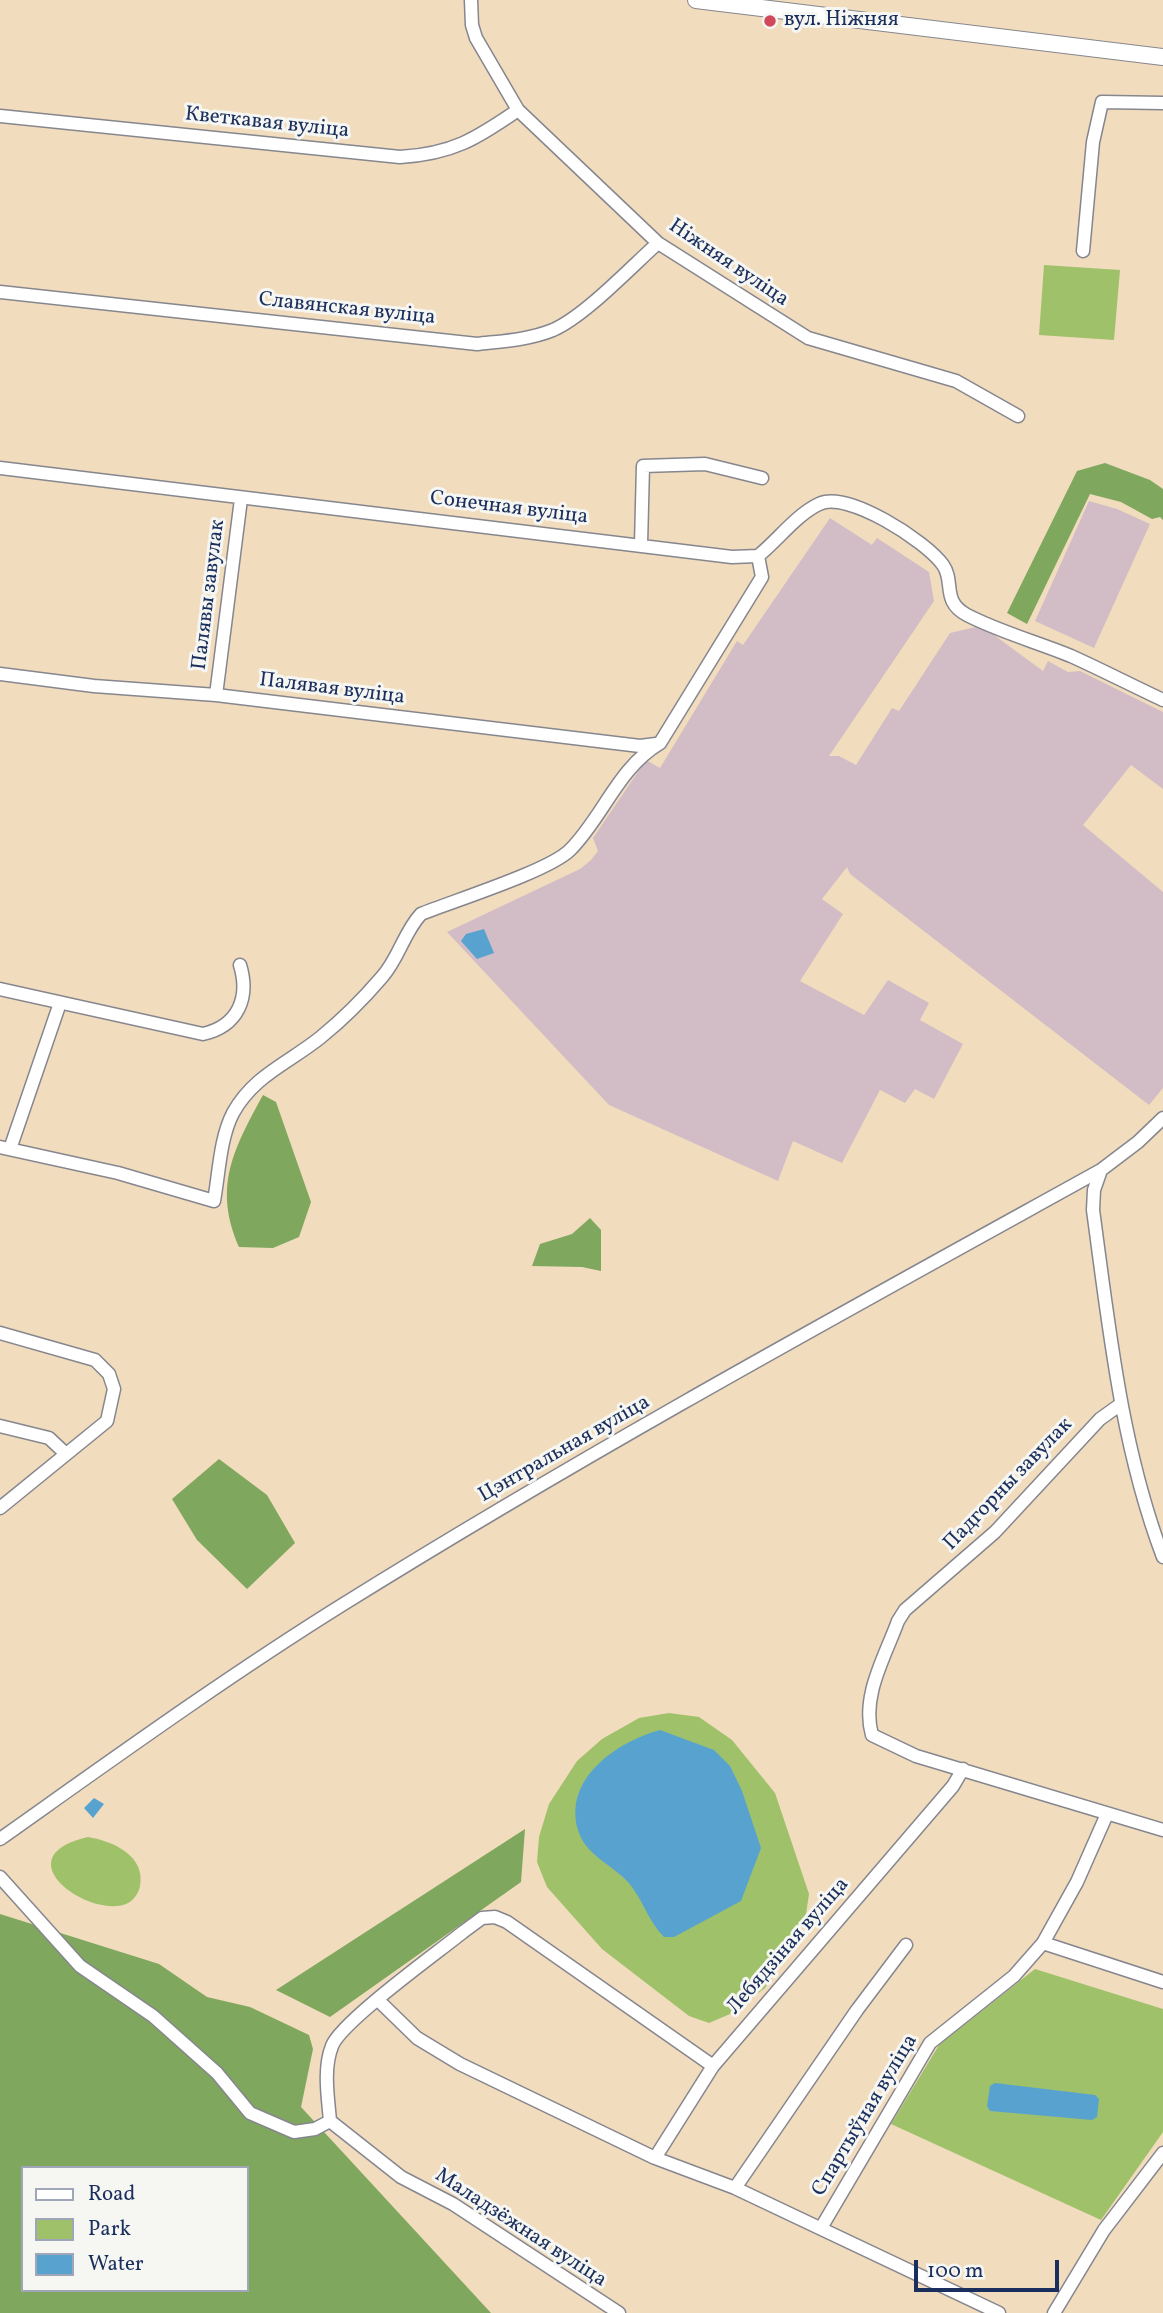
<!DOCTYPE html>
<html>
<head>
<meta charset="utf-8">
<style>
	body { margin:0 }
	#map { position:relative; width:1163px; height:2313px; overflow:hidden; background:#f1dcbe; font-family:Vollkorn,serif }
	canvas { display:block }
	.legend { position:absolute; left:21px; top:2166px; width:228px; height:126px; box-sizing:border-box; background:#f6f6f2; border:2px solid #9ea6b7; margin:0; padding:9px 12px; list-style:none; font-size:21px; color:#1b2f5e }
	.legend li { display:flex; align-items:center; gap:14px; height:35px }
	.legend b { width:35px; border:2px solid #9ea6b7 }
	.scale { position:absolute; left:914px; top:2260px; width:145px; height:32px; box-sizing:border-box; border:4px solid #1b2f5e; border-top:0; padding-left:9px; font-size:21px; line-height:24px; white-space:nowrap; color:#1b2f5e; -webkit-text-stroke:5px #f6f6f2; paint-order:stroke }
</style>
</head>
<body>
<div id="map">
<canvas width="1163" height="2313"></canvas>
<ul class="legend">
<li><b style="height:9px;background:#fff"></b>Road</li>
<li><b style="height:19px;background:#9fc16a"></b>Park</li>
<li><b style="height:19px;background:#58a2d0"></b>Water</li>
</ul>
<div class="scale">100 m</div>
</div>
<script>
const c = document.querySelector('canvas').getContext('2d');
c.lineJoin = 'round';
function paint(path, color) {
  c.fillStyle = color;
  c.fill(path, 'evenodd');
}
function trace(path, color, width, dash) {
  c.strokeStyle = color;
  c.lineWidth = width;
  c.lineCap = dash ? 'butt' : 'round';
  c.setLineDash(dash || []);
  c.stroke(path);
}
function label(font, color, halo, rows, align = 'center') {
  c.font = font + ' Vollkorn,serif';
  c.lineWidth = 6;
  c.setLineDash([]);
  c.textBaseline = 'middle';
  c.strokeStyle = halo;
  c.fillStyle = color;
  for (const [text, x, y, turn = 0] of rows) {
    c.save();
    c.translate(x, y);
    c.rotate((+turn || 0) * Math.PI / 180);
    c.textAlign = isNaN(turn) ? turn : align;
    if (halo) c.strokeText(text, 0, 0);
    c.fillText(text, 0, 0);
    c.restore();
  }
}
paint(new Path2D(`
	M1089,501L1117,509L1150,524L1094,648L1035,621Z
	M830,518L872,545L877,538L929,572L934,601L829,756H839L856,765L892,708L899,711L950,633L976,627L994,635L1043,671L1048,661L1068,672L1080,671L1163,712V789L1131,765L1083,825L1163,892V1088L1149,1105L850,874L847,867L822,899L843,914L800,981L864,1015L888,980L929,1003L920,1020L963,1044L934,1099L915,1089L905,1103L880,1090L842,1163L793,1141L778,1181L609,1105L447,932L580,869L591,860L598,851L593,838L646,760L660,768L737,641L743,645Z`), '#d2bdc6');
paint(new Path2D(`
	M1044,265L1120,270L1114,340L1039,335Z
	M669,1713L699,1717L732,1740L775,1793L809,1894L806,1914L765,1988L730,2014L709,2023L689,2016L602,1949L547,1887L537,1862L539,1837L549,1804L577,1761L602,1739L639,1718Z
	M88,1837C113,1841 146,1856 140,1886C139,1892 134,1900 128,1903C92,1921 0,1857 88,1837Z
	M1035,1969L1163,2009V2132L1101,2220L891,2124L939,2045Z`), '#9fc16a');
paint(new Path2D(`
	M1105,463L1150,480L1163,489V520L1160,517L1152,519L1121,502L1090,494L1027,624L1007,613L1077,471Z
	M263,1095L276,1102L311,1202L299,1237L273,1248L239,1247C213,1187 233,1150 263,1095Z
	M590,1218L601,1230V1271L582,1267L532,1266L540,1244L572,1234Z
	M219,1459L267,1495L295,1543L247,1589L197,1540L172,1499Z
	M525,1829L521,1882L330,2017L276,1990Z
	M0,1914L159,1964L207,1997L250,2007L309,2035L313,2049L301,2107L491,2313H0ZM23,2168H247V2290H23Z`), '#7fa75e');
paint(new Path2D(`
	M484,929L494,953L477,959L461,941L466,934Z
	M660,1730L714,1750L730,1766L742,1791L761,1848L741,1901L674,1937H664C649,1922 644,1903 632,1887C618,1867 588,1858 579,1833C561,1780 616,1742 660,1730Z
	M94,1798L104,1804L93,1818L84,1808Z
	M995,2083L1095,2095L1099,2099L1097,2117L1092,2120L990,2111L987,2106L990,2086Z`), '#58a2d0');
const minor = new Path2D(`
	M471,0L472,25L476,38L518,110L658,243L808,338L956,381L1018,416
	M0,116L400,157C452,154 476,139 518,110
	M1083,251L1093,142L1102,102L1163,103
	M0,292L477,344C503,341 528,340 553,330C585,316 631,267 658,243
	M0,468L732,557L758,556C778,540 796,515 819,504C847,490 926,541 943,565C955,582 941,601 967,615C1000,632 1037,642 1071,656C1102,670 1133,686 1163,700
	M641,544L643,466L705,464L762,478
	M0,674L94,686L216,695L640,746L656,744
	M216,695L241,499
	M0,989L203,1034C238,1026 250,998 240,965
	M0,1147L118,1173L214,1201C219,1173 220,1138 233,1113C254,1075 289,1063 321,1037C342,1020 364,998 382,977C399,958 404,932 421,914C453,901 549,871 570,850C603,817 618,768 660,743L762,577L758,556
	M10,1149L60,1003
	M1101,1170L1094,1190L1093,1210C1109,1327 1121,1446 1163,1557
	M0,1333L95,1360L109,1374L114,1389L107,1421L0,1508
	M1121,1404L1100,1419L995,1532L905,1610L898,1621C885,1657 861,1696 872,1735L916,1756L1163,1830
	M0,1426L49,1438L66,1454
	M0,1839C113,1759 225,1678 342,1605C589,1451 846,1311 1101,1170L1138,1142L1163,1118
	M0,1877L80,1966L153,2016L217,2073L250,2113L294,2132L315,2129L330,2121
	M1043,1943L1163,1982
	M379,2001L417,2038L460,2064L655,2158L735,2188L999,2313
	M655,2158L713,2066L953,1786L963,1769
	M735,2188L857,2010L906,1945
	M821,2228L930,2043L1014,1976L1043,1943L1077,1882L1107,1814
	M619,2313L453,2204L401,2177L330,2121C328,2097 323,2069 332,2046C341,2022 437,1953 463,1932L482,1918L495,1917L507,1922L713,2066
	M1054,2313L1104,2230L1163,2153`);
const major = new Path2D(`
	M696,0L1163,57`);
trace(minor, '#86868e', 15);
trace(major, '#86868e', 18);
trace(minor, '#fff', 12);
trace(major, '#fff', 16);
for (const [x, y, r, color] of [
	[770,21,7,"#d1495b"]
]) {
  const dot = new Path2D();
  dot.arc(x, y, r, 0, 2 * Math.PI);
  c.fillStyle = color;
  c.fill(dot);
  trace(dot, '#f6f6f2', 2.5);
}
label('21px', '#1b2f5e', '#f6f6f2', [
	["вул. Ніжняя",784,21]
], 'left');
label('21px', '#1b2f5e', '#f6f6f2', [
	["Кветкавая вуліца",267,124,6],
	["Ніжняя вуліца",728,264,34],
	["Славянская вуліца",347,310,6],
	["Сонечная вуліца",509,509,7],
	["Палявы завулак",210,595,-83],
	["Палявая вуліца",332,690,7],
	["Цэнтральная вуліца",565,1450,-30],
	["Падгорны завулак",1009,1485,-46],
	["Лебядзіная вуліца",789,1947,-49],
	["Спартыўная вуліца",866,2116,-59],
	["Маладзёжная вуліца",520,2229,33]
]);
</script>
</body>
</html>
